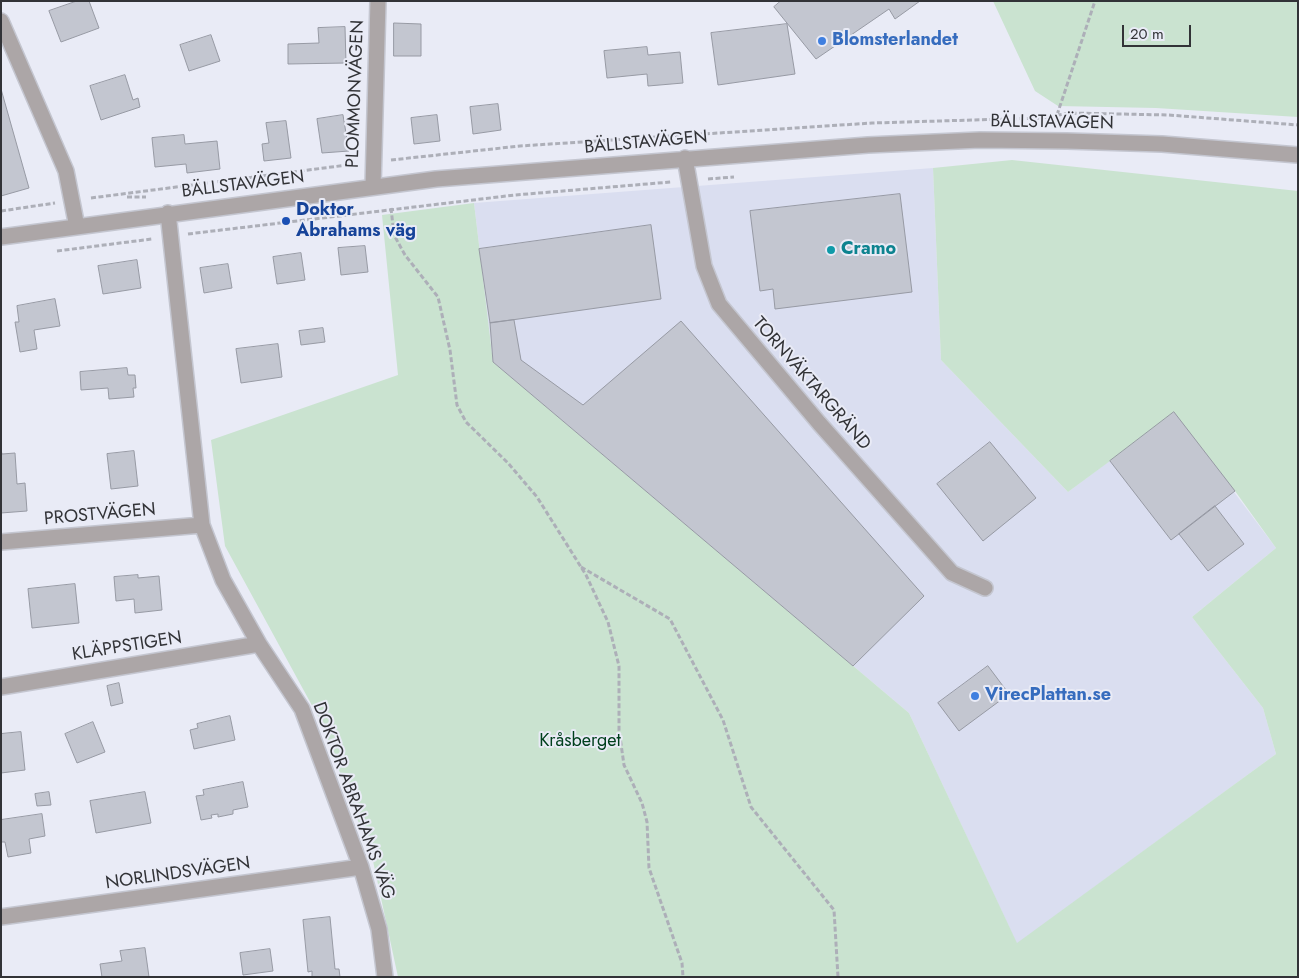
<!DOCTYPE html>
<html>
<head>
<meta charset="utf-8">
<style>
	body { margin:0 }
	#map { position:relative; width:1299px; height:978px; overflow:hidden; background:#e9ebf6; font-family:Jost,sans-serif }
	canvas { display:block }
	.frame { position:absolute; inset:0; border:2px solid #323337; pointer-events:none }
	.scale { position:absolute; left:1122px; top:25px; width:69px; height:22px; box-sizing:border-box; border:2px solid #323337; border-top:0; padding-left:6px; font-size:15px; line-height:18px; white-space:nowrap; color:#323337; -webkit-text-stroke:4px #e9ebf6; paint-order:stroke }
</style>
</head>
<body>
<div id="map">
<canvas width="1299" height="978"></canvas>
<div class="frame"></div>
<div class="scale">20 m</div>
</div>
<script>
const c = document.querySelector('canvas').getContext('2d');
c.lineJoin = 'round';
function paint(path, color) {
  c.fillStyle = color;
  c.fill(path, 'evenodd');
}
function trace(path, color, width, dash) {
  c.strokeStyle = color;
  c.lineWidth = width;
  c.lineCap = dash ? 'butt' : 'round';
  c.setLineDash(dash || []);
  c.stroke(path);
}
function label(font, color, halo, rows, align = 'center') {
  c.font = font + ' Jost,sans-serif';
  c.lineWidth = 4;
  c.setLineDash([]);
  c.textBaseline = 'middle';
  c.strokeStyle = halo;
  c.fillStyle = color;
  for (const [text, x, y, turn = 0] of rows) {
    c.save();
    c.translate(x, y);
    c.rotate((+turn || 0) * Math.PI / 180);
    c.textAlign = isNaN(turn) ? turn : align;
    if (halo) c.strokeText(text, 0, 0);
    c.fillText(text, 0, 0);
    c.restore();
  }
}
paint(new Path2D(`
	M933,168L941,360L1068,492L1174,412L1276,548L1192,617L1263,708L1276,754L1017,944L909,713L493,362L474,203Z`), '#dadef0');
paint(new Path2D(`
	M993,1H1298V117L1156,108L1058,106L1035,91Z
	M1012,160L1298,191V977H398L373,861L321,722L225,546L211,440L398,375L382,215L474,203L493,362L909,713L1017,943L1276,754L1263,708L1192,617L1276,548L1235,491L1110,461L1068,492L941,360L933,168Z`), '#cae3d0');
const building = new Path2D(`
	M77,1H89L99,28L61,42L49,11Z
	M781,1H920L895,19L889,9L816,59L774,7Z
	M394,23L421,24V56H394Z
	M787,24L795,74L718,85L711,33Z
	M345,27L346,63L288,64V44L319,43L318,28Z
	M211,35L220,61L189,71L180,45Z
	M647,47L648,55L680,52L683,83L648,86L647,74L607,78L604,51Z
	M125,75L133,100L138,98L140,107L101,120L90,86Z
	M1,89L29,188L1,196Z
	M498,104L501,130L473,134L470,107Z
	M343,115L349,151L322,153L317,119Z
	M437,115L440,141L414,144L411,118Z
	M286,121L291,158L264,161L262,144L269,143L266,123Z
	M184,135L185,144L217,141L220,169L187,173L186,164L155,167L152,138Z
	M900,194L912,292L775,309L773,289L760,291L750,211Z
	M651,225L661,299L490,323L479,249Z
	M365,246L368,272L341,275L338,248Z
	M301,253L305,280L277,284L273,257Z
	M137,260L141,288L103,294L98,266Z
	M228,264L232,288L204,293L200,268Z
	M55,299L60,326L34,330L37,349L20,352L15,322H19L17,306Z
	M514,320L521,360L583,405L681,321L924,596L853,666L493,362L490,323Z
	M323,328L325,342L301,345L299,331Z
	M278,344L282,377L241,383L236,349Z
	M127,368L128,375H135L136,388H133L134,397L109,399L108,388L81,390L80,372Z
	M1174,412L1235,491L1171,540L1110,461Z
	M990,442L1036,498L983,541L937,484Z
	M1,450L2,454L15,453L17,484L25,483L27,511L1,513Z
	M134,451L138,486L111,489L107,454Z
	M1215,506L1244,544L1208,571L1179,534Z
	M138,575V578L159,576L162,610L135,613L134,599L116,601L114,577Z
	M75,584L79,623L32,628L28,589Z
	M988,666L1009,694L959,731L938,703Z
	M119,683L123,703L111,706L107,686Z
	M230,716L235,740L194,749L190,730L198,728L197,724Z
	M93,722L105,752L77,763L65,734Z
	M21,732L25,770L1,773V734Z
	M243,782L248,807L233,810V814L218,817V814L211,815L212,818L201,820L196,796L204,795L203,790Z
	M49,792L51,805L37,806L35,794Z
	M145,792L151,823L96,833L90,801Z
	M42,814L45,836L29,839L31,853L8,857L5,842H1V820Z
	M330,917L335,969H339L340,977H312V971L308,972L303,920Z
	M145,948L149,977H102L100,964L122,961L120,951Z
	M270,949L273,971L243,975L240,953Z`);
paint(building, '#c3c6d0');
trace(building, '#979aa4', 1);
const minor = new Path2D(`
	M1,21L66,171L77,227
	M685,158L704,266L719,304L819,423L952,573L985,588
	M373,187L378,1
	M168,213L202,525L223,580L259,644L302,709L361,867L379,929L385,977
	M1,237L436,179L868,145L980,140L1067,141L1162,144L1298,155
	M1,542L202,525
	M1,687L259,644
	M1,917L361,867`);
trace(minor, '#c4c6d0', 18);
trace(new Path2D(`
	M1057,115L1095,1
	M391,160L520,146L872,123L1040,118L1070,113L1169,115L1298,125
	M708,179L734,177
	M127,197H146
	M91,198L355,164
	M391,208L394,235L405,255L438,297L450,350L457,405L466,422L508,463L537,497L586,575L608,622L619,666V730L624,765L642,803L647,822L649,868L682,963L683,977
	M1,211L55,203
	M188,234L515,195L671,182
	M57,251L152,239
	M581,567L670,619L723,720L751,807L834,910L838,977`), '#adafb8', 3, [5, 2.5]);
trace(minor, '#aca6a7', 15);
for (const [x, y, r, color] of [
	[822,41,5,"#3f7fe0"],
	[286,221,5,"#1a4fb4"],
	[831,250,5,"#0f9aa8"],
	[975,696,5,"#3f7fe0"]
]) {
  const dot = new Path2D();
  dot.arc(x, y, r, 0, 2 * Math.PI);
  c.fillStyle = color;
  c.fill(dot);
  trace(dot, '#e9ebf6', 2);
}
label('bold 18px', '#366cbe', '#e9ebf6', [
	["Blomsterlandet",832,41],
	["VirecPlattan.se",985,696]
], 'left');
label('18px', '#323337', '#e9ebf6', [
	["PLOMMONVÄGEN",356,94,-88],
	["BÄLLSTAVÄGEN",1052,123,1],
	["BÄLLSTAVÄGEN",646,143,-5],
	["BÄLLSTAVÄGEN",243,185,-7],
	["TORNVÄKTARGRÄND",811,384,49],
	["PROSTVÄGEN",100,515,-5],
	["KLÄPPSTIGEN",127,647,-9],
	["DOKTOR ABRAHAMS VÄG",353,801,70],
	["NORLINDSVÄGEN",178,874,-8]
]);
label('bold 18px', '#164399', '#e9ebf6', [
	["Doktor",296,211],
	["Abrahams väg",296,232]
], 'left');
label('bold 18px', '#0d838f', '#e9ebf6', [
	["Cramo",841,250]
], 'left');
label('18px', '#00401d', '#e9ebf6', [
	["Kråsberget",580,742]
]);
</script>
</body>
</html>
